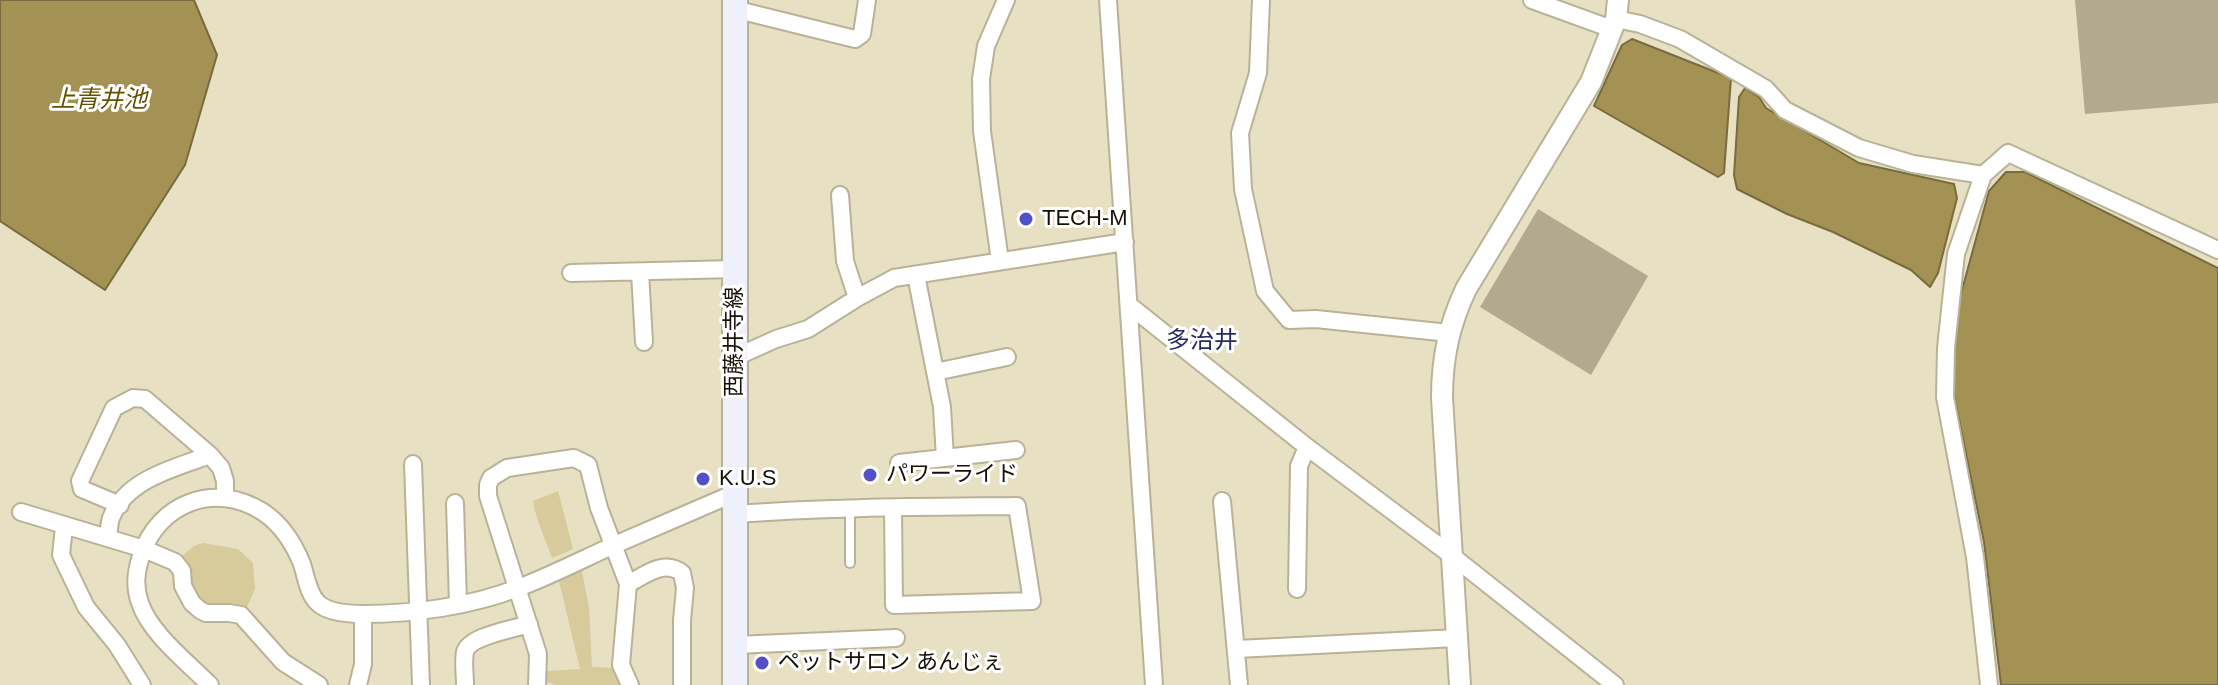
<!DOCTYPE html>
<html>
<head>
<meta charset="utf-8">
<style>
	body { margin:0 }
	canvas { display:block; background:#e8e0c3 }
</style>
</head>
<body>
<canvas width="2218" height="685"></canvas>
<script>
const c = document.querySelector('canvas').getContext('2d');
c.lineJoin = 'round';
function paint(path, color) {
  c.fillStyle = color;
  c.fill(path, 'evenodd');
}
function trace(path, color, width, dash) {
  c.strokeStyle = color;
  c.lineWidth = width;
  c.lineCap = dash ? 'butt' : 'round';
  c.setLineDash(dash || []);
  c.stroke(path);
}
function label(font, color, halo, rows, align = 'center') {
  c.font = font + ' Helvetica,"Noto Sans JP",sans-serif';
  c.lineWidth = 6;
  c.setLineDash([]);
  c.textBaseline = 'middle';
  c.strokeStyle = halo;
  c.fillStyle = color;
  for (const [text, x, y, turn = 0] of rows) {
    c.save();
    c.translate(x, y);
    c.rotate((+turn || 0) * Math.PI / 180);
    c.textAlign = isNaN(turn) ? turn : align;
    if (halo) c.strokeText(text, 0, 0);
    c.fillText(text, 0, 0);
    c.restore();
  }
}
paint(new Path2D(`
	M558,491L573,549L552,558C545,537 537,524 533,501Z
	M203,543L238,549L253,563L255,589L246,609C242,607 238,605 234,604C226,602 217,606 208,604C185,597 195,570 182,556L194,546Z
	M582,571L589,608L592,667L612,668L620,685H556L547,682V671L580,669L559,581Z`), '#d7ca9b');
const water = new Path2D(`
	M0,0H194L217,55L185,165L105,290L0,221Z
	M1632,39L1731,78L1724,173L1718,177L1594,106L1622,45Z
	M1745,88L1759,97L1766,108L1859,163L1954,184L1957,198L1938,273L1930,287L1911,270L1833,232L1787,214L1737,189L1734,175L1739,97Z
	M2006,172H2025L2218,268V685H2001L1984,542L1952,385L1959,301L1989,191Z`);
paint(water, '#a39254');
trace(water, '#786b3d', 2);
paint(new Path2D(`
	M2075,0H2218V103L2085,114Z
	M1538,209L1648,276L1591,375L1480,307Z`), '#b2aa8f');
const service = new Path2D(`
	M850,508V563`);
const minor = new Path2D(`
	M1108,0L1154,685
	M1261,0L1258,73L1240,133L1243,189L1265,291L1289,320L1316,319L1449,333
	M1532,0L1612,29
	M734,9L855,39L862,34L867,0
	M1616,19L1640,24L1680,39L1766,89L1785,110L1859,148L1913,164L1983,175L2008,153L2218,250
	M1983,175L1956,254L1946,348L1945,397L1975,557L1989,685
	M840,195L845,261L857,298
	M1000,261L982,131L981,79L986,46L1006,0
	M640,272L644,342
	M571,273L735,269
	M916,275L942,407L945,458
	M1129,305L1307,447L1451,555L1615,685
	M736,357L776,339L808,329L857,298L894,278L1125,242
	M935,372L1007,357
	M899,463L1016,450
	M413,464L421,685
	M1222,501L1239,685
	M455,503L458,604
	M120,505L82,489L80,481L114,408L133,398L145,399L210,455L221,468L225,481V497
	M21,512L144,549L175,562L182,571L183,586L192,603L200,610L206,613H229L241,615L283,662L319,685
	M735,514C829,507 923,507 1017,506L1032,601L894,605L893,508
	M64,527L61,555L86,607L117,645L142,685
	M108,537C109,531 109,524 111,518C126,479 175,468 210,455
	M628,584C645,575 664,559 682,573L685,588L682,620V685
	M1297,589L1299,466L1307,447
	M735,645L896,638
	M1237,649L1457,638
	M210,685C187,662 150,633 140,603C134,586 136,572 141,556C158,503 215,481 263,512C281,524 294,544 302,564C306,576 308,594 318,603C328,613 350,614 364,614C415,614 471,606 518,588C550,576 581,560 612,546C653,528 694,511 735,493
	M358,685L363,664V614
	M465,685C465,675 463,662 465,652C469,636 514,629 529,624
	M537,685L538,654L488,496V485L491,478L507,468L574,458L588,465L599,508L628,584L621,665L630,685`);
const tertiary = new Path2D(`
	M1460,685L1442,398C1442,358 1449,325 1466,289L1591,82L1616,19L1618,0`);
const secondary = new Path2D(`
	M735,0V685`);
trace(service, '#bab297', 12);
trace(minor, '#bab297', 20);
trace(tertiary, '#bab297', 24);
trace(secondary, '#bab297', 28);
trace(service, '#fff', 8);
trace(minor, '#fff', 16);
trace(tertiary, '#fff', 20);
trace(secondary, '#eef0fb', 24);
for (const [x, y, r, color] of [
	[1026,219,8,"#5250c7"],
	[870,475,8,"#5250c7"],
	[703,479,8,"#5250c7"],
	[762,663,8,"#5250c7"]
]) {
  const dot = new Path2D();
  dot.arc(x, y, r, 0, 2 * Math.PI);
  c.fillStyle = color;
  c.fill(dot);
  trace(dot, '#fff', 3);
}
label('22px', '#131006', '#fff', [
	["TECH-M",1042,219],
	["パワーライド",886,475],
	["K.U.S",719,479],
	["ペットサロン あんじぇ",778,663]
], 'left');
label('22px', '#131006', '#fff', [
	["西藤井寺線",735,342,-90]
]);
label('italic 24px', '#645100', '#fff', [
	["上青井池",99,100]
]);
label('24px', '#282862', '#fff', [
	["多治井",1202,341]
]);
</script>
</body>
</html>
